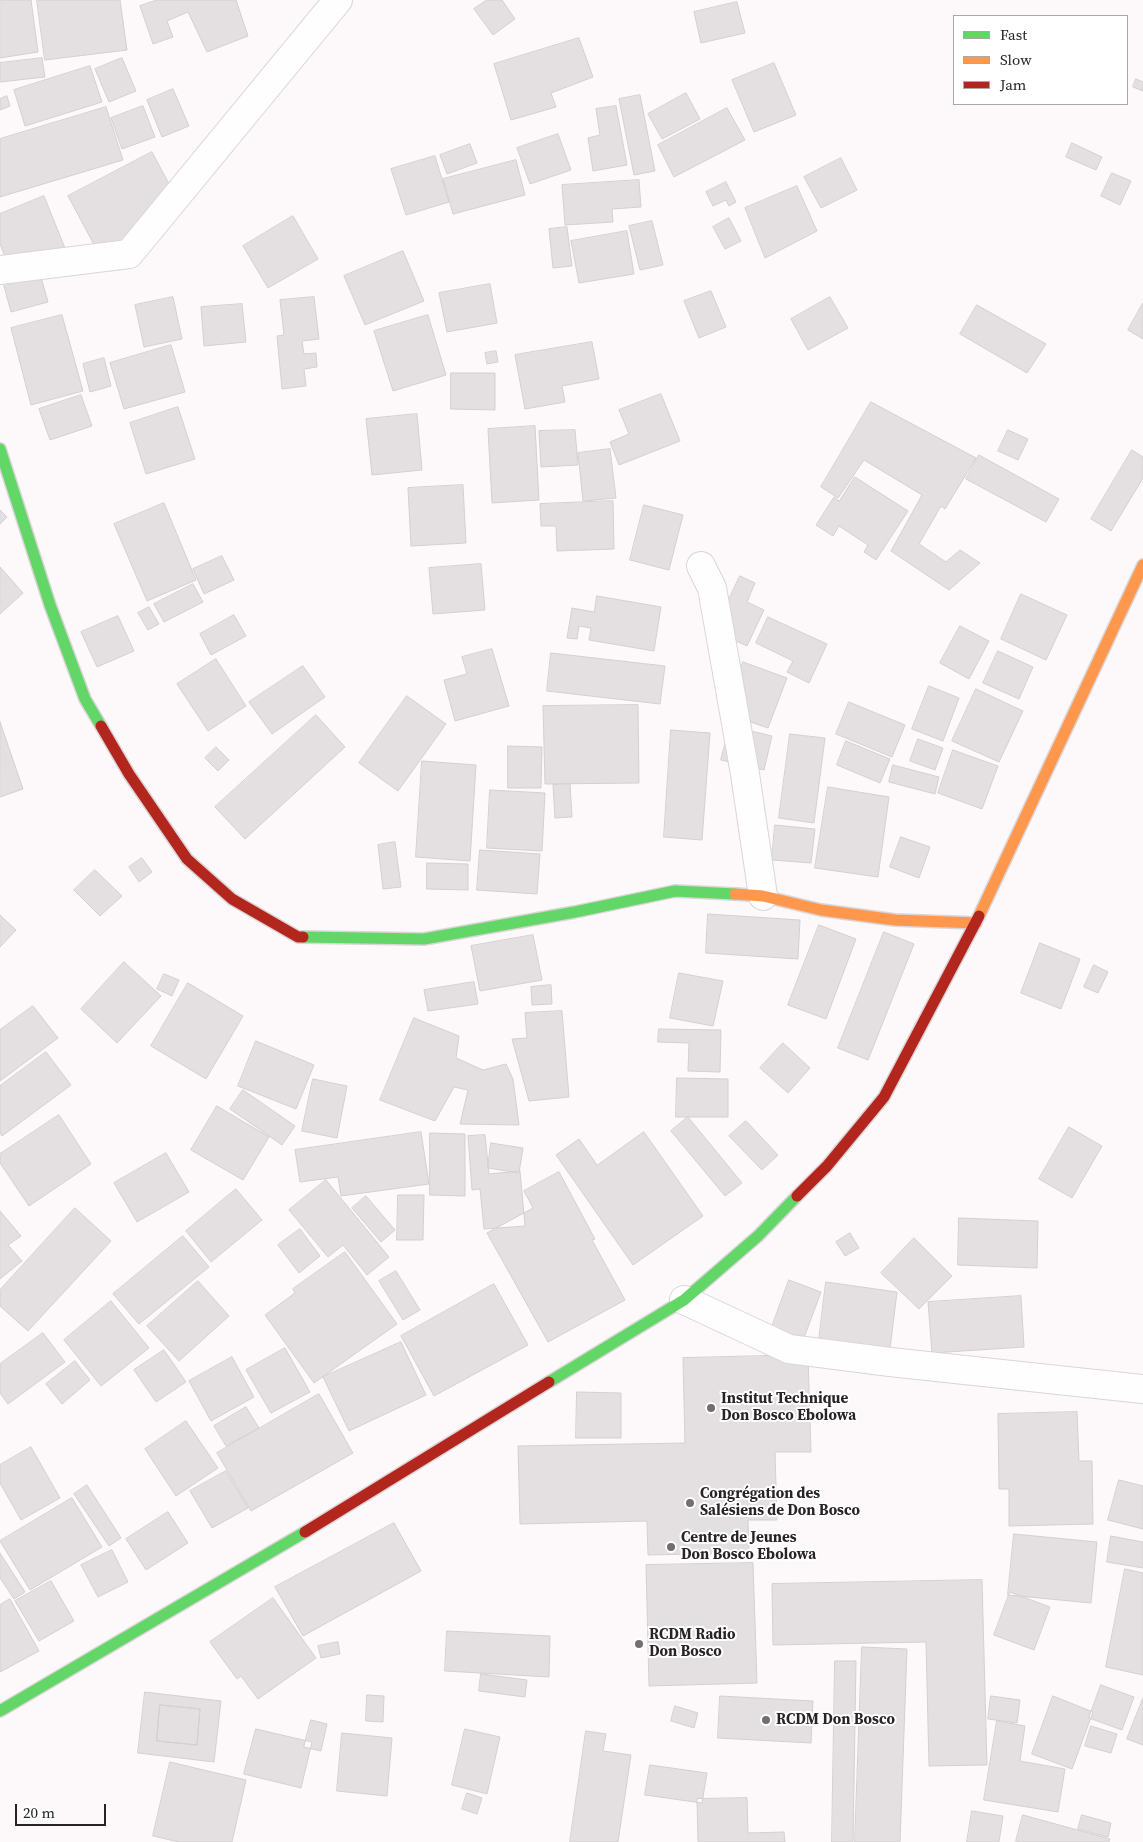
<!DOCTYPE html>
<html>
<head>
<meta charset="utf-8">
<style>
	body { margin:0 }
	#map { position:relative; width:1143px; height:1842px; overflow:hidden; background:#fdf8f9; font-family:"Source Serif 4",serif }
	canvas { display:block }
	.legend { position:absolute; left:953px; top:15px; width:175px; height:90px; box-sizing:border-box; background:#fff; border:1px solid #a9a7a7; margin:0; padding:6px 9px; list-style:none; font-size:15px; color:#292324 }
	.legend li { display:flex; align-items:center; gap:10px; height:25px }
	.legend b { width:25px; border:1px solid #a9a7a7 }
	.scale { position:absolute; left:15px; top:1804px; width:91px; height:22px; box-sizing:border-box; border:2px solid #292324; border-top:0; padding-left:6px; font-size:15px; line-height:18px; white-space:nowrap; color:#292324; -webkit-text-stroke:4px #fff; paint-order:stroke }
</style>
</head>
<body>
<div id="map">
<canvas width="1143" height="1842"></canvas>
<ul class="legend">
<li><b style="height:6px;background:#63d668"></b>Fast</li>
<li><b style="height:6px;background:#ff974d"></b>Slow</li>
<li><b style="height:6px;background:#b3261e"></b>Jam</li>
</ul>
<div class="scale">20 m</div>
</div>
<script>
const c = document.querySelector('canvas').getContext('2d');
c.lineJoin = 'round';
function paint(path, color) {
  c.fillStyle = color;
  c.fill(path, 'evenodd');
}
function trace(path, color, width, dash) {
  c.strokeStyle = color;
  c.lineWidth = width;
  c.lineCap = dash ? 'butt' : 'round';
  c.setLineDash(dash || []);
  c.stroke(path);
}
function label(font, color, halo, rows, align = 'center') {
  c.font = font + ' "Source Serif 4",serif';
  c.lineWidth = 4;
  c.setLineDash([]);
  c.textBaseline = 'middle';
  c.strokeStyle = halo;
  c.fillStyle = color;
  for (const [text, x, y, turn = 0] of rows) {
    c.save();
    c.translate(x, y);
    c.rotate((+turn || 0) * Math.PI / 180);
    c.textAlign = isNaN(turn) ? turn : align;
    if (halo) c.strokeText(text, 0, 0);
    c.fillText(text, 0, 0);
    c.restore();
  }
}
const building = new Path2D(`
	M0,0H31L38,52L0,58Z
	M37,0H120L127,50L45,60Z
	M157,0H236L248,36L207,52L188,12L167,21L173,37L153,44L140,6Z
	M487,0H502L515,19L493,35L474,9Z
	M737,2L745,33L701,43L694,12Z
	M579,38L593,77L551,93L556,107L511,120L494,64Z
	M42,58L45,77L0,82V63Z
	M122,58L136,91L109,102L95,69Z
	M774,63L796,115L754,132L732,80Z
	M90,66L102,102L25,126L14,90Z
	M1136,79L1143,82V91L1133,87Z
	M173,89L189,126L162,137L147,100Z
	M686,93L700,119L662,139L648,114Z
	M640,95L655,171L634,175L619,99Z
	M7,96L10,106L0,110V99Z
	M143,106L155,137L122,149L111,118Z
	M616,106L627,165L593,171L588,138L600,135L596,109Z
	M106,107L123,160L0,197V139Z
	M727,108L745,140L674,177L658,145Z
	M558,134L571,170L530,184L517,148Z
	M1072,143L1102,157L1096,170L1066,157Z
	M470,144L477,163L447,174L440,155Z
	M152,152L183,210L99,254L68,196Z
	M435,156L449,202L406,215L391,169Z
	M841,158L857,190L821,208L804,177Z
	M516,160L525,195L453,214L443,179Z
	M1112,173L1131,181L1120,205L1101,196Z
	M639,180L641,207L612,209L613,222L565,225L562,185Z
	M726,182L736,202L729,206L726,200L713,206L706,192Z
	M797,186L817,231L765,258L745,208Z
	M44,196L69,258L15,281L0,244V214Z
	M293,216L318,259L268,288L243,246Z
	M729,218L741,241L725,249L713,227Z
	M652,221L663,265L640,270L629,226Z
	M567,227L572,266L553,268L549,229Z
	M627,231L634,274L579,283L571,241Z
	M403,251L424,301L365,325L344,276Z
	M41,277L48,302L11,312L4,286Z
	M490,284L497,323L447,332L439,293Z
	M711,291L726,327L699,338L684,301Z
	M173,297L182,339L144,347L135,305Z
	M314,297L319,339L302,341L304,354L316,353L317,367L304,369L306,386L282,389L277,336L284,335L280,300Z
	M830,297L848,328L808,350L791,319Z
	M1143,303V339L1128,330Z
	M242,304L246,342L204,346L201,307Z
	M977,305L1046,344L1027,373L960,334Z
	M62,315L83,391L31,405L11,328Z
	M428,315L446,375L393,391L374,331Z
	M592,342L599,379L562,386L565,402L525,409L515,355Z
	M171,345L185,392L124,409L110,363Z
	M496,351L498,362L487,364L485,353Z
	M104,358L111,386L90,392L83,364Z
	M451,373H495V410L451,409Z
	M661,394L680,441L619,465L610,442L629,434L619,410Z
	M81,395L92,426L50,440L39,409Z
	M871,402L976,458L945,509L941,506L919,544L946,562L960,550L980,563L949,590L891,551L922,495L864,460L838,498L821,487Z
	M178,407L195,459L146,474L130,423Z
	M417,414L422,470L372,475L366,419Z
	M535,426L539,500L492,503L488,429Z
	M575,430L578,465L541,467L539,431Z
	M1008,430L1028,439L1018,460L998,451Z
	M610,449L616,498L583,501L578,453Z
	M1132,450L1143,457V478L1111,531L1091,519Z
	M979,455L1059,499L1046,522L966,479Z
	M855,477L908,511L876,560L864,552L868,545L839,526L833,536L816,525L834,497L839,501Z
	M463,485L466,543L411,546L408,488Z
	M613,501L614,549L557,551L556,526H541L540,504Z
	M164,503L196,580L147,601L114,524Z
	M644,505L683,515L669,570L630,560Z
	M0,510L7,517L0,524Z
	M222,556L234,580L204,594L193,569Z
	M481,564L485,610L433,614L429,568Z
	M0,567L23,593L0,614Z
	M740,576L755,583L747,602L764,610L747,646L714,631Z
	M193,584L203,602L164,622L154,604Z
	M1021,594L1067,615L1046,660L1001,639Z
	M597,596L661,607L654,651L589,640L591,628L579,626L577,639L567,638L572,608L594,612Z
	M149,607L159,624L148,630L138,613Z
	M234,615L246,636L211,655L200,634Z
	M118,616L134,651L97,667L81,632Z
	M768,617L827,644L809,683L787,672L793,661L756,643Z
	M960,626L989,641L969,679L940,663Z
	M492,649L509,706L455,721L444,680L467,674L462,657Z
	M998,651L1033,667L1019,699L983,683Z
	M551,653L665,666L660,704L547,691Z
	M216,659L246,706L208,731L177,684Z
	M743,662L787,678L768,728L725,713Z
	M303,666L325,697L272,734L249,702Z
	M929,686L959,698L943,741L912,729Z
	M976,689L1023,711L999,762L952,741Z
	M407,696L446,724L398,791L359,763Z
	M849,702L905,725L892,757L836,734Z
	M638,705L639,783L545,784L543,706Z
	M316,715L345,747L245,839L215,807Z
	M0,722L23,789L0,797Z
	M730,726L772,736L764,770L721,760Z
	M671,730L710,733L702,840L664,837Z
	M790,734L825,738L814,823L779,818Z
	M918,739L943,748L935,770L910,761Z
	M846,741L890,759L880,783L837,765Z
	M508,746L542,747L541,788H508Z
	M216,747L229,760L218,771L205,758Z
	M953,750L998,766L982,809L938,793Z
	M422,761L476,765L470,861L416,857Z
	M893,765L939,777L935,794L889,782Z
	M570,784L572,817L555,818L553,785Z
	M828,787L889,797L878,877L815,868Z
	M490,790L545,793L542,851L487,848Z
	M775,825L815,829L811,863L772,860Z
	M901,837L930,847L919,878L890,867Z
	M395,842L401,887L383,889L378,845Z
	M480,850L540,854L537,894L477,890Z
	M142,858L152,872L139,882L129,867Z
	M427,863L468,864V890L427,889Z
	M95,870L122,896L100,916L74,890Z
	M708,914L800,920L798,959L706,953Z
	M0,915L16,930L0,947Z
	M819,925L856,939L826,1019L788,1005Z
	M884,932L914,944L868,1060L838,1048Z
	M533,935L542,980L480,991L471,946Z
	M1040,943L1080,959L1061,1009L1021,993Z
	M124,962L161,996L117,1043L81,1009Z
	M1094,965L1108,972L1098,993L1084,987Z
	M679,973L723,981L713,1026L670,1018Z
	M164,974L179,980L172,996L157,989Z
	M474,982L478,1004L428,1011L424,990Z
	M188,983L243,1016L206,1079L151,1046Z
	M551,985L552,1004L532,1005L531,987Z
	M33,1006L58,1038L0,1081V1030Z
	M562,1011L569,1097L529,1101L512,1039L527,1038L525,1013Z
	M414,1018L459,1036L456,1058L483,1070L506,1064L513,1079L519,1125L460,1124L468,1090L454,1087L435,1121L380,1100Z
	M659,1029L721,1030L720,1072L688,1071L689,1043L658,1042Z
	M256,1041L314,1065L296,1109L238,1086Z
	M783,1043L810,1068L788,1093L760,1068Z
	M46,1052L71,1085L2,1136L0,1133V1086Z
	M677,1078L728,1079V1117H676Z
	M313,1079L347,1086L337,1138L302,1131Z
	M243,1090L295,1126L282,1145L230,1109Z
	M217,1106L269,1137L243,1180L191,1150Z
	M59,1115L91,1164L29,1206L0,1163V1154Z
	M688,1117L742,1183L725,1196L671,1131Z
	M746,1121L778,1155L762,1170L729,1136Z
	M1069,1127L1102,1146L1072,1198L1039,1179Z
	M421,1132L429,1184L341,1196L338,1177L300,1182L295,1150Z
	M644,1132L703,1216L633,1265L556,1155L579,1139L597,1165Z
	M430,1133L465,1134V1196L430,1195Z
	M485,1135L489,1174L520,1171L525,1226L484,1229L480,1189L472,1190L468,1136Z
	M491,1143L523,1148L519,1173L488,1168Z
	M166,1153L189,1192L137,1222L114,1183Z
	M559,1172L595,1239L592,1240L625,1300L548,1342L487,1233L533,1208L524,1191Z
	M326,1180L389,1257L367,1275L343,1245L328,1257L289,1210Z
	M236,1189L262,1220L211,1262L186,1231Z
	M398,1195H424L423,1240H397Z
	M366,1196L395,1230L381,1242L352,1208Z
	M75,1208L111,1241L28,1331L0,1306V1290Z
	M0,1211L21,1236L8,1245L22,1261L0,1279Z
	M959,1218L1038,1221L1037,1268L958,1265Z
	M300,1229L320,1256L299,1273L278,1245Z
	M850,1233L859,1248L845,1256L836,1242Z
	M183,1236L209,1267L139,1324L113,1294Z
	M914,1238L952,1276L919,1309L881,1273Z
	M345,1252L397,1324L314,1383L265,1315L295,1293L293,1289Z
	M396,1271L420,1310L403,1320L379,1281Z
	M789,1280L821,1292L801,1346L769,1335Z
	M198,1281L229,1316L179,1361L147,1326Z
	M826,1282L897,1292L889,1357L818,1348Z
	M494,1284L528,1345L434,1396L401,1336Z
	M1021,1296L1024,1347L932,1353L928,1302Z
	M111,1301L149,1348L101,1386L64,1340Z
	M43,1333L65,1362L8,1404L0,1393V1364Z
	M401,1342L426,1395L349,1431L323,1377Z
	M285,1348L310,1392L271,1413L246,1370Z
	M164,1350L186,1382L156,1402L134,1370Z
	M808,1355L811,1452H775L777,1520H748L749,1553L648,1555L647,1521L520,1524L518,1446L685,1443L683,1358Z
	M232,1357L254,1397L211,1421L189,1381Z
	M75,1361L90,1380L62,1404L46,1384Z
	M577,1392L621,1393V1438H576Z
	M319,1394L353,1453L251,1511L217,1453Z
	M246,1407L259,1428L226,1446L214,1426Z
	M1077,1412L1079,1461H1092L1093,1524L1009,1526V1489H999L998,1414Z
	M186,1421L218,1468L176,1496L145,1449Z
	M31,1447L60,1498L21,1520L0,1483V1465Z
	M226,1471L248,1508L212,1528L190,1491Z
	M1119,1480L1143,1486V1529L1108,1520Z
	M87,1485L121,1538L109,1546L74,1494Z
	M72,1498L102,1547L30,1590L0,1541Z
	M168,1512L188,1543L146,1570L126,1539Z
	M394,1523L421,1571L303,1636L275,1587Z
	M1014,1534L1097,1542L1091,1603L1008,1595Z
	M1111,1536L1143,1542V1568L1107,1562Z
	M112,1550L128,1582L98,1597L81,1565Z
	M0,1553L25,1592L14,1599L0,1578Z
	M753,1563L757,1683L649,1686L646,1565Z
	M1125,1569L1143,1573V1675L1106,1667Z
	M982,1580L987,1765L929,1766L926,1642L773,1645L772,1584Z
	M51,1581L74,1621L39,1641L15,1601Z
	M1010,1592L1050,1607L1034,1650L994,1635Z
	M273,1598L316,1658L258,1699L241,1676L237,1679L210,1642Z
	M10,1599L39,1651L0,1672V1605Z
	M447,1631L550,1636L549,1677L445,1671Z
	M338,1642L340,1654L321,1658L318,1646Z
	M862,1647L907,1649L900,1842H855Z
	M835,1661H856L853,1842H832Z
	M481,1674L527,1680L525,1697L479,1691Z
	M1101,1685L1134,1697L1122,1730L1089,1718Z
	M145,1692L221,1701L214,1762L138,1753ZM160,1705L200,1709L197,1745L157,1741Z
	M367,1695L384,1696L383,1722L366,1721Z
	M720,1696L813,1701L811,1743L718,1738Z
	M991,1696L1020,1700L1017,1723L988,1719Z
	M1053,1696L1093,1712L1072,1769L1032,1754Z
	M1143,1698V1745L1127,1739Z
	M160,1705L200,1709L197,1745L157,1741Z
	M675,1706L698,1713L694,1728L671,1721Z
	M311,1720L327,1724L321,1751L304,1747Z
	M997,1721L1025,1726L1020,1761L1065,1769L1058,1812L984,1800Z
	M1091,1726L1117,1734L1111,1753L1085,1746Z
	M256,1729L312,1742L301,1788L244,1774Z
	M465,1729L500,1737L487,1794L452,1785Z
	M586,1731L606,1734L603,1751L631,1755L618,1842H570Z
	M342,1733L392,1738L387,1796L337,1791Z
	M170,1762L246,1780L232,1842H179L153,1836Z
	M650,1765L707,1773L702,1803L645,1795Z
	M467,1793L482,1798L477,1814L462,1809Z
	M747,1798L748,1833L784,1832L785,1842H698L697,1799Z
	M972,1811L1003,1816L999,1842H967Z
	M1023,1815L1110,1839L1109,1842H1022L1016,1841Z
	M1082,1815L1111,1823L1108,1837L1078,1829Z`);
paint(building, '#e4dfe0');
trace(building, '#d4cfd0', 1);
const street = new Path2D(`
	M0,270L129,254L338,0
	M701,566L712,588L745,774L763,896
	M684,1300L789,1349L890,1362L1143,1389`);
const fast = new Path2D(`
	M0,449L50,605L85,699L101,726
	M303,937L424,939L575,912L675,891L735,894
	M549,1382L684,1300L758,1236L797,1196
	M0,1711L305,1532`);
const slow = new Path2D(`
	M735,894L763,896L821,910L895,920L976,923
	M979,916L1143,565`);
const jam = new Path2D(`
	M101,726L129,774L187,859L232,899L298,937H303
	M797,1196L827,1166L884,1097L979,916
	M305,1532L549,1382`);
trace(street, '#dbd5d7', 30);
trace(fast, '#dbd5d7', 14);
trace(slow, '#dbd5d7', 14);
trace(jam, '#dbd5d7', 14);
trace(street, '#fffefe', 28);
trace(fast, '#63d668', 11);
trace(slow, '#ff974d', 11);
trace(jam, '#b3261e', 11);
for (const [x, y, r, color] of [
	[711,1408,5,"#736e6f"],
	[690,1503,5,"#736e6f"],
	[671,1547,5,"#736e6f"],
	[639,1644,5,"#736e6f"],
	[766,1720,5,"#736e6f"]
]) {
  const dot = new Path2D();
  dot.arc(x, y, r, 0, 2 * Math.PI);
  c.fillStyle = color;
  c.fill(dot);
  trace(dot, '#fff', 2);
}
label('bold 15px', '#292324', '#fff', [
	["Institut Technique",721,1399],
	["Don Bosco Ebolowa",721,1416],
	["Congrégation des",700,1494],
	["Salésiens de Don Bosco",700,1511],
	["Centre de Jeunes",681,1538],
	["Don Bosco Ebolowa",681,1555],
	["RCDM Radio",649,1635],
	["Don Bosco",649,1652],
	["RCDM Don Bosco",776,1720]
], 'left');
</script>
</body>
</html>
